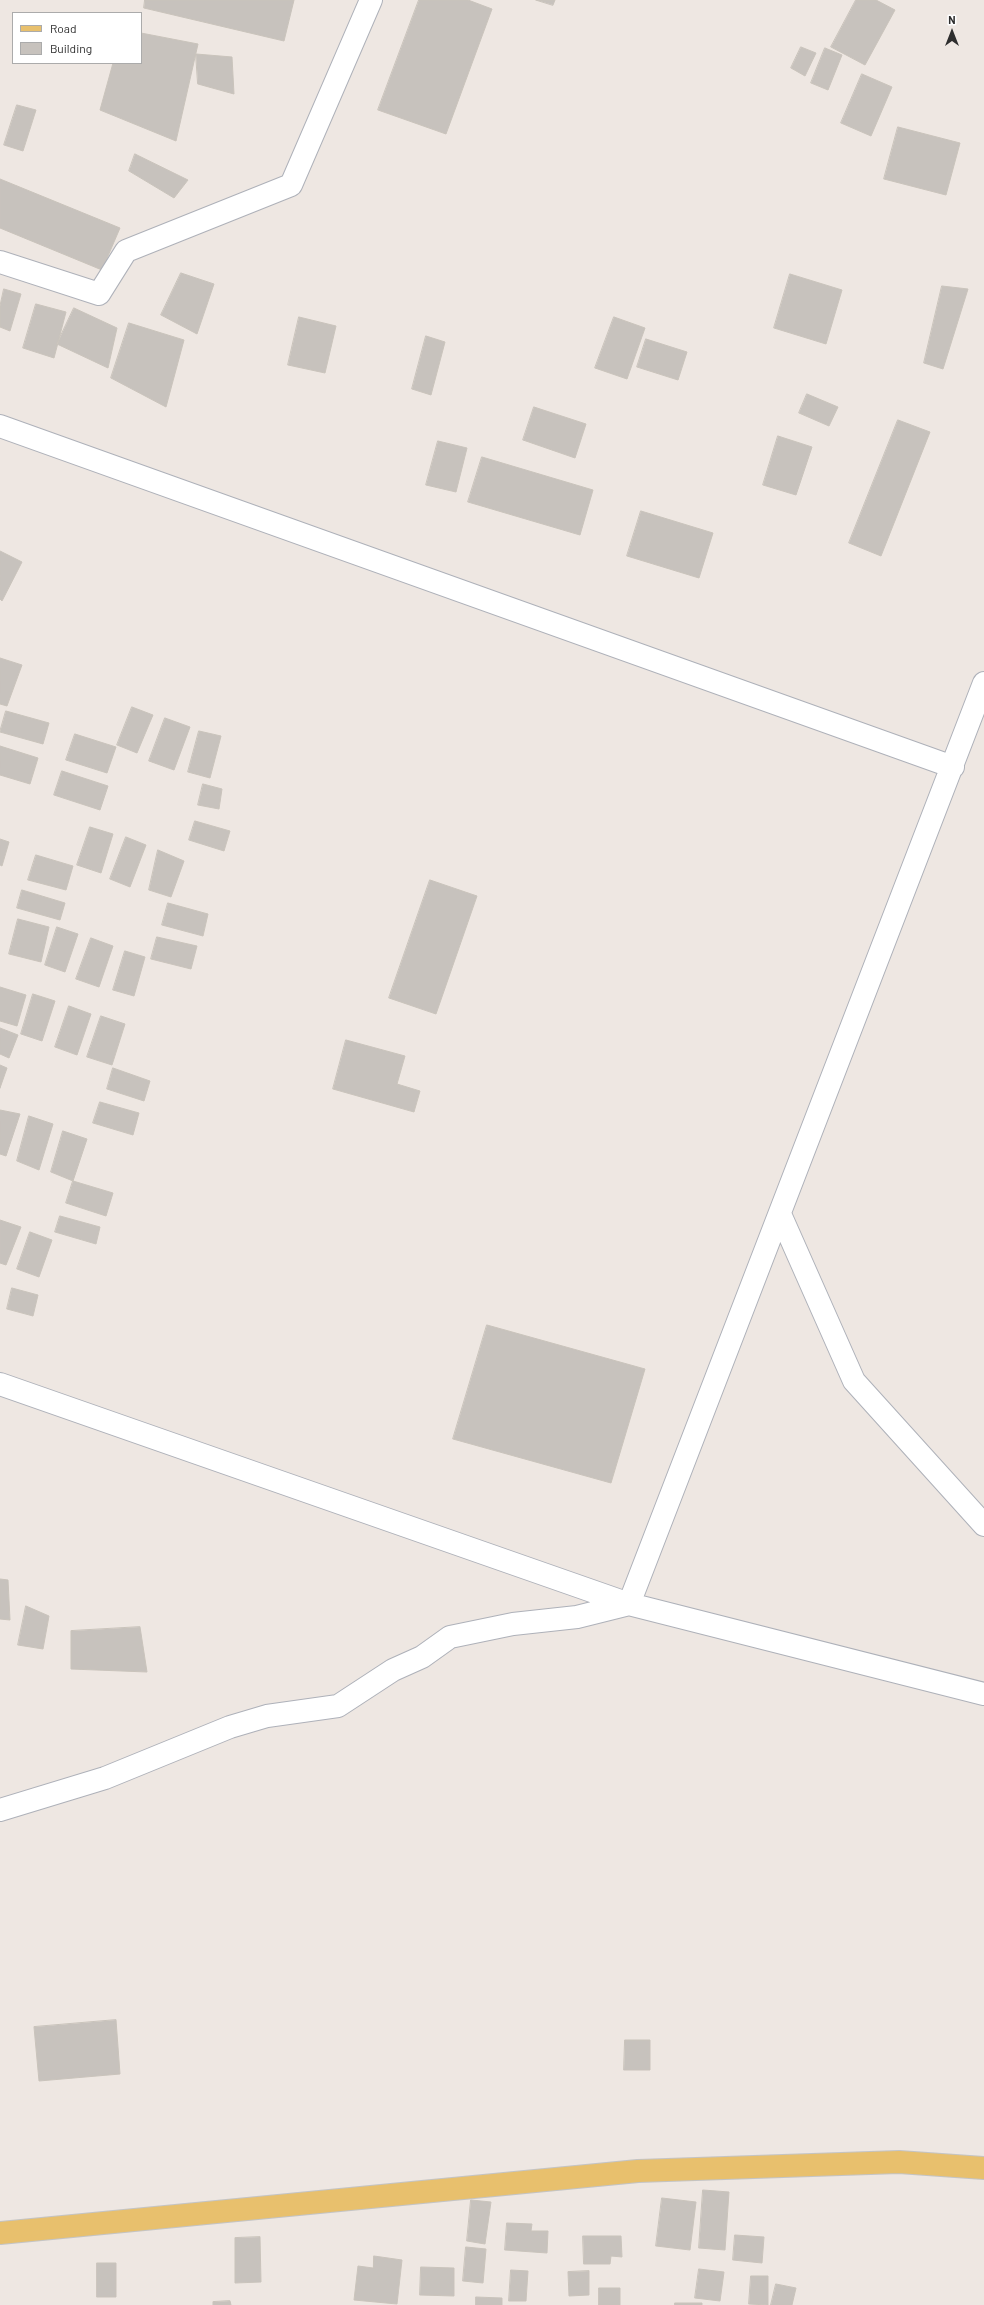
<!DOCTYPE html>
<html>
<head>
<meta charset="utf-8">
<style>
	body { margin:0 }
	#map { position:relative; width:984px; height:2305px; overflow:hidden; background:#eee7e2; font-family:Barlow,sans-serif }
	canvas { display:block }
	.legend { position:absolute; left:12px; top:12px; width:130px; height:52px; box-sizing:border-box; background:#fff; border:1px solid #ababab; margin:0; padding:5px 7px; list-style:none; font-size:12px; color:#2e2e2e }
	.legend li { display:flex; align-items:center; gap:8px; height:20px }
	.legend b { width:20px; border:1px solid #ababab }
	.north { position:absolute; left:932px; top:12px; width:40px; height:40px; -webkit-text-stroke:3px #fff; paint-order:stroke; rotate:0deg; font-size:11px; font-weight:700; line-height:16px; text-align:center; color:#2e2e2e }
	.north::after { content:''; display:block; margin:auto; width:14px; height:18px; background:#2e2e2e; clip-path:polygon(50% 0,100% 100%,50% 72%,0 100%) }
</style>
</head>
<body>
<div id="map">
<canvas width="984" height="2305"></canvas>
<ul class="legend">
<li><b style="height:5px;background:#e8c06d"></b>Road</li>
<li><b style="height:11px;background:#c7c2bd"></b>Building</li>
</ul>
<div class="north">N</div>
</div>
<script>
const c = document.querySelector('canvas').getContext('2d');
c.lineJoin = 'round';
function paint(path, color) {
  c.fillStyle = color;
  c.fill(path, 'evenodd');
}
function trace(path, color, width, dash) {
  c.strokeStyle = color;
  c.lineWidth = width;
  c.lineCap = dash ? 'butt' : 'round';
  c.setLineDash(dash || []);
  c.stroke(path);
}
const building = new Path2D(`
	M145,0H294L284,41L144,8Z
	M419,0H468L492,9L446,134L378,110Z
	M536,0H555L553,5Z
	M856,0H876L895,10L865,65L831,47Z
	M141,33L198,44L176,141L100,110L113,63H141Z
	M801,47L816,53L805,76L791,68Z
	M825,48L842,55L828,90L811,83Z
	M196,54L232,57L234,94L198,84Z
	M862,74L892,87L871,136L841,123Z
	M17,105L36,110L23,151L4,145Z
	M898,127L960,143L946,195L884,179Z
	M135,154L188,180L174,198L129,171Z
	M0,179L120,228L102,270L0,228Z
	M181,273L214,284L197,334L161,315Z
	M790,274L842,290L826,344L774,328Z
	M942,286L968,289L943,369L924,363Z
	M4,289L21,294L10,331L0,327V306Z
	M36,304L66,312L54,358L23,348Z
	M74,308L117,328L108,368L57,344Z
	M299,317L336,326L325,373L288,365Z
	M614,317L645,328L627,379L595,368Z
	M129,323L184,340L166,407L111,378Z
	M426,336L445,342L431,395L412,389Z
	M646,339L687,352L678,380L637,367Z
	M807,394L838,407L829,426L799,413Z
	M534,407L586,424L575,458L523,440Z
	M898,420L930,432L881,556L849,543Z
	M778,436L812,447L796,495L763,485Z
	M438,441L467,448L456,492L426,485Z
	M482,457L593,490L580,535L468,502Z
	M641,511L713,533L699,578L627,556Z
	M0,551L22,562L2,601L0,599Z
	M0,658L22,665L7,706L0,704Z
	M132,707L153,715L137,753L117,745Z
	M6,711L49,723L43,744L0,732Z
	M165,718L190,727L174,770L149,761Z
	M199,731L221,736L210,778L188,772Z
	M75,734L116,747L107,773L66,760Z
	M0,746L38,758L30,784L0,775Z
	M62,771L108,786L100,810L54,795Z
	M203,784L222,789L219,809L198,805Z
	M195,821L230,831L224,851L189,840Z
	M90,827L113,834L101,873L77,865Z
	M126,837L146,845L130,887L110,879Z
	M0,839L9,842L2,866L0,865Z
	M158,850L184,861L171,897L149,890Z
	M36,855L73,866L66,890L28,880Z
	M430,880L477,896L436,1014L389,998Z
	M22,890L65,903L60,920L17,908Z
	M168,903L208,914L203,936L162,925Z
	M18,919L49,927L41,962L9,954Z
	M57,927L78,934L65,972L45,965Z
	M157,937L197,946L191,969L151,959Z
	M91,938L113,946L99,987L76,979Z
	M125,951L145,957L134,996L113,990Z
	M0,987L26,995L17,1026L0,1021Z
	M33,994L55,1001L42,1041L21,1034Z
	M69,1006L91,1014L77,1055L55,1047Z
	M101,1016L125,1024L112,1065L87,1057Z
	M0,1028L18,1035L9,1058L0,1054Z
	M346,1040L405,1056L397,1084L420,1091L414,1112L333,1089Z
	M0,1065L7,1068L0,1088Z
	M113,1068L150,1081L144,1101L107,1089Z
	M100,1102L139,1113L133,1135L93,1123Z
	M0,1110L20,1114L6,1156L0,1154Z
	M29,1116L53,1124L39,1170L17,1161Z
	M63,1131L87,1139L73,1181L51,1172Z
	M73,1181L113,1193L106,1216L66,1203Z
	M60,1216L100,1227L96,1244L55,1232Z
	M0,1220L21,1227L6,1265L0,1263Z
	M30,1232L52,1240L39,1277L17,1269Z
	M12,1288L38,1295L33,1316L7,1309Z
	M487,1325L645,1369L611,1483L453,1439Z
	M0,1579L8,1580L10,1620L0,1619Z
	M26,1606L49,1616L43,1649L18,1645Z
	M140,1627L147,1672L71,1669V1631Z
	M116,2020L120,2074L39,2081L34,2027Z
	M625,2040H650V2070H624Z
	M703,2190L729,2192L725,2250L699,2248Z
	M662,2198L696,2202L690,2250L656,2246Z
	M471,2200L491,2202L485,2244L467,2241Z
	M507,2223L532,2224L531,2231H548L547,2253L505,2250Z
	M735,2235L764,2237L762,2263L733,2260Z
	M583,2236H621L622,2257L611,2256L610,2264H584Z
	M260,2237L261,2282L235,2283V2238Z
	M466,2247L486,2249L483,2283L463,2281Z
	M374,2256L402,2260L397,2304L354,2300L358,2266L373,2268Z
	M97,2263H116V2297H97Z
	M421,2267L454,2268V2296L420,2295Z
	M699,2269L724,2272L720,2301L695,2298Z
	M511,2270L528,2271L526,2301H509Z
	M589,2271V2295L569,2296L568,2272Z
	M751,2276H768V2305L749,2304Z
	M776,2284L796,2288L792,2305H771Z
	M599,2288H620V2305H599Z
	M476,2297L502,2298V2305H476Z
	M230,2301L231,2305H213V2302Z
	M675,2303H702V2305H675Z`);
paint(building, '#c7c2bd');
trace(building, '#c9c3bb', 1);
const minor = new Path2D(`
	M0,262L99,294L126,251L291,185L371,0
	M0,426L953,767
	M984,683L629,1604L984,1694
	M780,1214L854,1381L984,1525
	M0,1384L629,1604
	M0,1810L105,1778L230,1727L267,1716L338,1706L393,1670L422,1657L450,1637L513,1624L577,1617L629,1604`);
const major = new Path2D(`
	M0,2233L638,2171L899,2162L984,2168`);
trace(minor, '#aeb1b9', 24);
trace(major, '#c4c4c4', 24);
trace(minor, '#fff', 22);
trace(major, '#e8c06d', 22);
</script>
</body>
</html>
